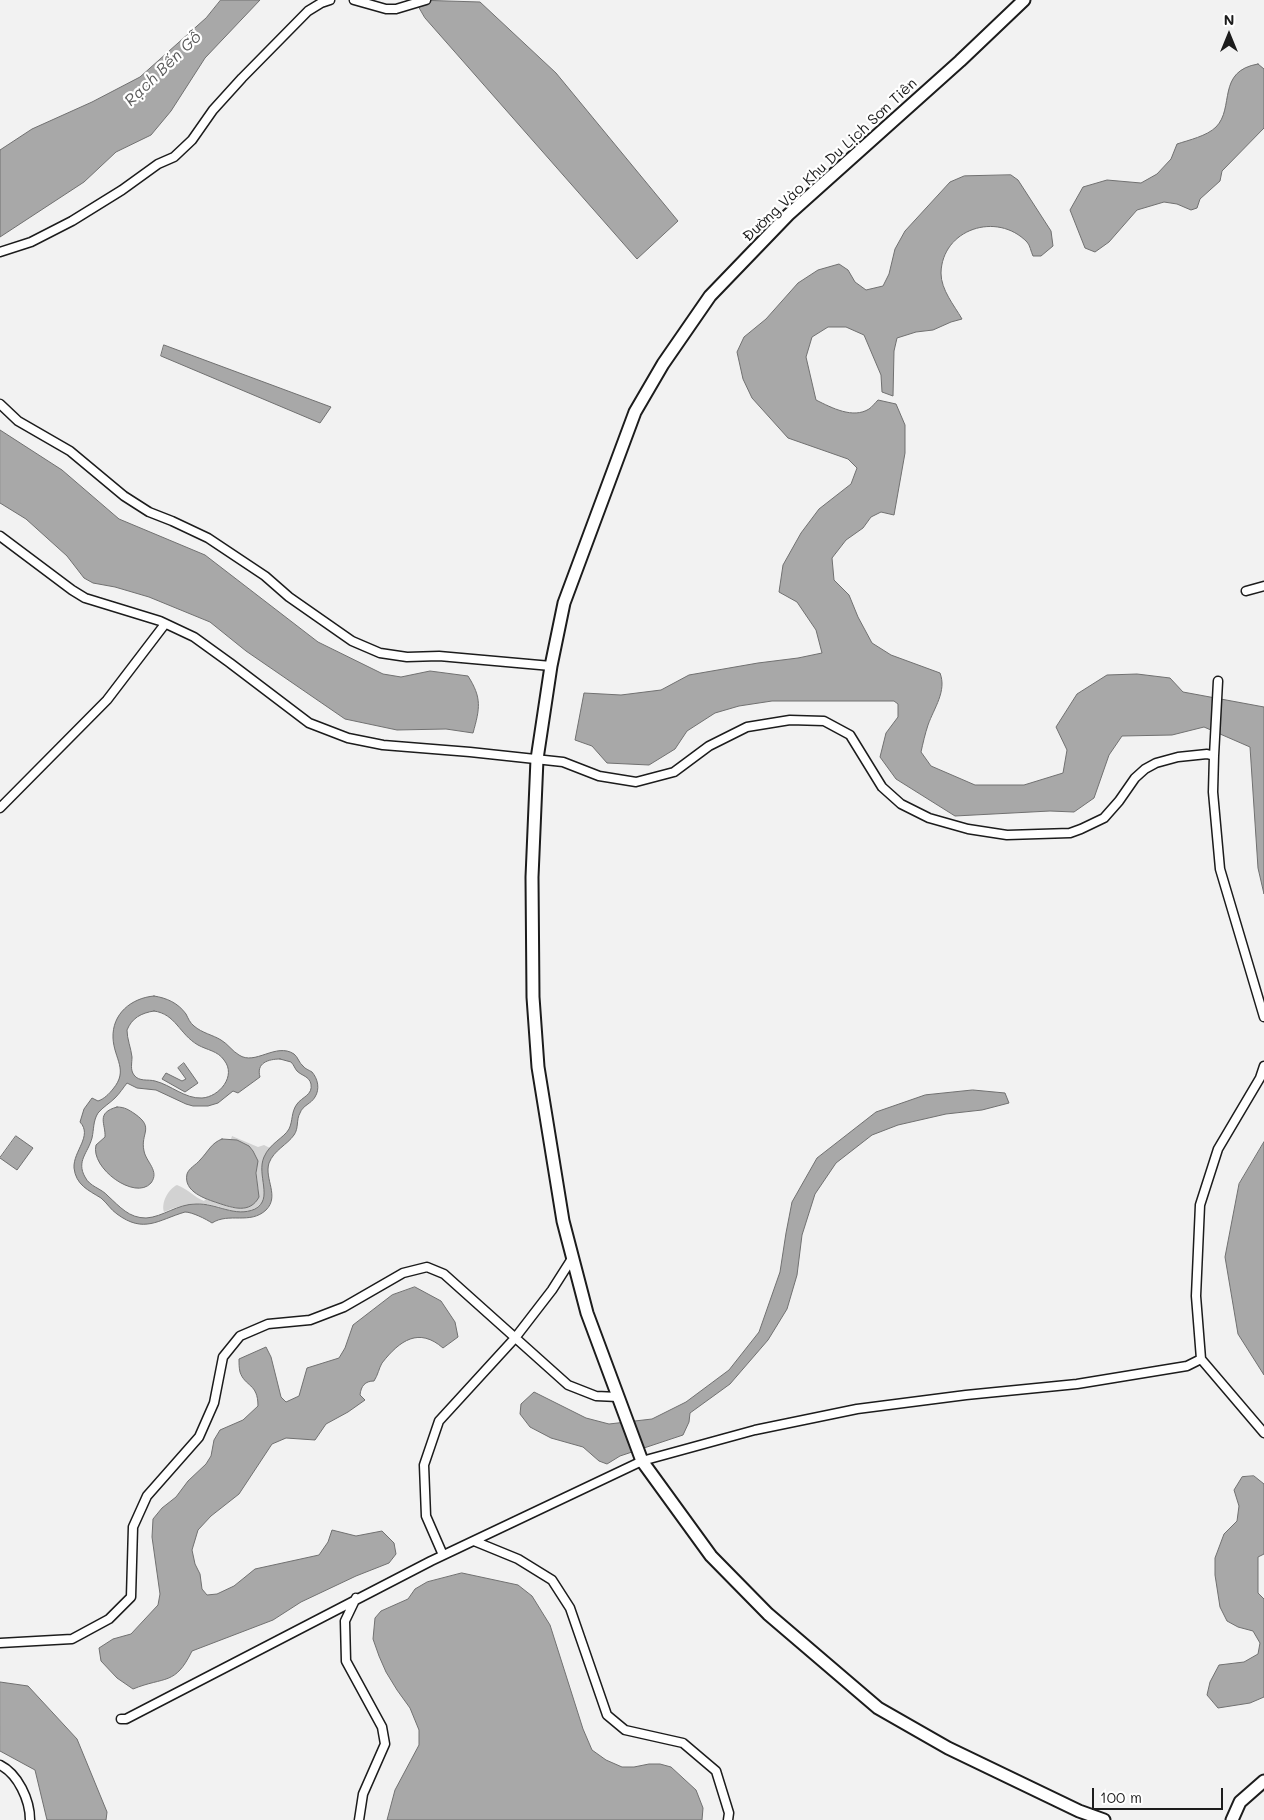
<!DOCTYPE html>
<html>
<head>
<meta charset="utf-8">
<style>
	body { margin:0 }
	#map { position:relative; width:1264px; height:1820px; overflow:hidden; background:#f2f2f2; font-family:Mali,sans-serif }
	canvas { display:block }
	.north { position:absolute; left:1204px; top:10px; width:50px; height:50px; -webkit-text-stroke:4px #fff; paint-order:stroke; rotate:0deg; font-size:14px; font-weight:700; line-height:20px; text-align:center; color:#1c1c1c }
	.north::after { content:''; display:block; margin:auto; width:18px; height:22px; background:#1c1c1c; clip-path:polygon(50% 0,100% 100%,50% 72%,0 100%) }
	.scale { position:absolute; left:1092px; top:1788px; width:131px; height:22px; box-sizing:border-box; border:2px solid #1c1c1c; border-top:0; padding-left:6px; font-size:15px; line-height:18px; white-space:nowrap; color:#1c1c1c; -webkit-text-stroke:4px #fff; paint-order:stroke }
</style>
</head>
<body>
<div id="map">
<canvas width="1264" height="1820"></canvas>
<div class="north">N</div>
<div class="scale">100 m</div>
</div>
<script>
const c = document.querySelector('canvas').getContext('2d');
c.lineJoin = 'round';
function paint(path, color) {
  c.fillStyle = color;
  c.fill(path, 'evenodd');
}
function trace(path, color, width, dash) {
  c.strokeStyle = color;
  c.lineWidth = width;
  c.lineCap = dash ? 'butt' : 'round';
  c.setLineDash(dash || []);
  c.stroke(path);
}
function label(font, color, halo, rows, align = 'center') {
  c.font = font + ' Mali,sans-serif';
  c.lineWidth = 4.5;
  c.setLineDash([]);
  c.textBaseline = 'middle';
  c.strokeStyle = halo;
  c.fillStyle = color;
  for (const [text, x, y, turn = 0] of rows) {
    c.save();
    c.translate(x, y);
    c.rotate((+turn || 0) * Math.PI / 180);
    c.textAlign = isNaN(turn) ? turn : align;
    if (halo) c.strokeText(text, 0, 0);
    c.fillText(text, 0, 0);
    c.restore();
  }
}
paint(new Path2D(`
	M232,1136L258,1147L264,1145L270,1148C253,1174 270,1181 262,1203C243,1221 227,1207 207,1204C192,1202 178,1206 164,1212C161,1203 168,1189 177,1185C188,1189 194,1197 204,1201L206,1199L233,1208L248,1207L259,1192C253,1167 266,1147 231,1139Z`), '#d2d2d2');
const water = new Path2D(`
	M221,0H260L205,58L171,111L151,135L116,152L84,182L0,237V150L32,129L92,102L140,77L206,18Z
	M415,0L480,2L556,73L678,221L637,259L425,18Z
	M1258,64L1264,69V128L1222,171L1220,181L1200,199L1197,208L1191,210L1177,204L1164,202L1137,210L1109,242L1095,252L1085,248L1070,210L1083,187L1107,180L1141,183L1157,174L1171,159L1177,144C1189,140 1207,136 1216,127C1235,108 1216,71 1258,64Z
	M1011,175L1018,180L1051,231L1053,246L1041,256H1033C1031,252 1030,245 1027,242C997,211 942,229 941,273C941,290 954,305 962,319L951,322L933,330L916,332L897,338L894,351L893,396L882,392L881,375L864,335L846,327H828L812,337L806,357L816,400C832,408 853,419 869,409C872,407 875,403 878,400L896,404L905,425V453L894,515L881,512L871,517L863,528L846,540L832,558L834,580L849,595L858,617L872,643L891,655L940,673C947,691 934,708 928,725C925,734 923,743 921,752L931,766L975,785H1024L1063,773L1067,750L1056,727L1077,694L1107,675L1137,674L1170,678L1183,692L1264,707V894L1258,868L1250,747L1204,727L1172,735L1122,736L1109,755L1094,798L1074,812L1050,811L955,816L896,779L880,757L886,733L898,717V704L894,701H772L739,706L715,713L687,731L675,749L649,765L607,763L592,746L575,740L584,693L621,695L661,690L689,675L758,663L798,658L822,653L816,630L797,602L779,592L783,565L801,533L819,509L851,484L857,468L848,459L788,438L752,398L743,379L737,352L744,337L766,319L798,283L818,270L839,264L848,270L855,282L866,290L883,286L889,274L895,249L905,231L950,182L964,176Z
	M164,345L331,407L320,423L161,356Z
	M0,430L62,470L119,519L205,555L318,642L383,674L401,677L430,671L468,676C482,698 480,708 473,733L446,729L397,730L345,719L246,651L210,622L149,597L115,587L93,583L84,578L67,556L26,519L0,503Z
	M154,996C167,998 178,1003 186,1014C188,1018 190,1023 194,1026C202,1033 213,1035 221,1040C228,1044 232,1051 239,1055C255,1066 276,1042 294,1054C298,1057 299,1063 303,1066C305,1069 309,1070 312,1072C318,1079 320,1089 315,1097C311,1104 303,1105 300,1113C296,1120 299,1128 294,1135C287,1145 274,1150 269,1163C264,1179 280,1196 266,1210C250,1225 229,1212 212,1223C206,1219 192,1212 185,1212C158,1220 144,1234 117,1214C111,1210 107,1203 101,1198C88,1190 76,1185 74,1168C73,1151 93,1136 80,1122L84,1109L92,1098L98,1101C104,1099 109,1094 113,1089C129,1070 114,1059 113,1038C112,1014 131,998 154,996ZM154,1011C176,1014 179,1034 198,1045C207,1050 218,1051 224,1060C237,1076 219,1097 202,1098C185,1099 171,1085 155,1081C148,1079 139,1082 134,1075C130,1070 132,1063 132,1057C131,1048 127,1039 127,1030C132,1018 141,1013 154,1011ZM280,1059L291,1062C294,1065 295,1069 297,1071C302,1076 309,1076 311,1084C313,1095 302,1097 297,1104C291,1112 293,1121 289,1129C284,1138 270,1143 264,1157C256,1175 274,1199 255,1209C235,1218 217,1203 196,1204C177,1204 163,1217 146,1218C129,1218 120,1207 108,1196C101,1188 90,1187 85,1177C76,1161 88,1153 92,1138C94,1129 93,1121 98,1113C103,1107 110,1103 115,1098C120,1093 123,1088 127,1083L137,1088L156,1090L186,1104L193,1106H208L218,1103L233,1091L238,1093L260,1077C256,1063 268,1059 280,1059Z
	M184,1063L198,1083L185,1092L162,1079L166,1073L182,1081L186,1079L178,1068Z
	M973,1090L1005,1093L1009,1103L982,1110L946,1114L898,1125L872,1135L836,1163L815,1194L802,1235L797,1275L787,1309L768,1340L730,1384L690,1413L689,1422L683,1435L620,1456L607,1464L599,1461L583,1447L551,1438L530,1427L520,1414L521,1404L534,1392L586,1418L609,1424L652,1419L686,1402L729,1370L759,1332L780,1272L786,1233L792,1202L817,1158L876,1112L925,1095Z
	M117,1107C125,1107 129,1110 135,1114C155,1128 140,1133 144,1151C146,1162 160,1171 151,1183C135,1201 90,1168 96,1145L105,1137C106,1124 95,1113 117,1107Z
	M16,1136L33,1148L17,1170L0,1158Z
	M222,1139L237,1140L249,1146L253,1151L258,1161L256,1173L259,1197C250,1214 233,1208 218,1203C206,1199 183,1192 187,1174C189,1168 196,1165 200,1160C208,1152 211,1143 222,1139Z
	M1264,1142V1375L1238,1334L1225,1257L1239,1184Z
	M415,1287L441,1301L455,1322L458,1337L443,1348C419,1327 400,1340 382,1363C379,1368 378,1375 374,1381C365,1381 361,1386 360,1395L365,1400L348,1412L326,1424L315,1440L286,1438L272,1444L239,1494L211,1516L198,1530L192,1550L195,1564L200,1574L202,1589L207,1595L217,1594L234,1586L255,1569L319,1555L328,1542L332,1530L356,1536L382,1531L394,1543L396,1554L389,1563L356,1576L301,1602L273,1620L192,1651C175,1686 165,1676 133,1689L117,1678L101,1661L99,1648L113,1639L131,1634L158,1605L160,1594L152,1537L153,1519L162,1508L176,1497L188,1481L206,1464L211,1456L214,1440L220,1430L243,1420L258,1406C258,1383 245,1387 240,1372C239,1368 239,1363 239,1359L266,1347L271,1357L281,1397L286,1402L299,1396L307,1368L339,1358L345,1348L353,1325L392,1295Z
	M1254,1476L1264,1484V1554L1258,1557V1593L1264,1599V1697L1250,1703L1218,1708L1207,1695L1210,1682L1219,1665L1244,1662L1258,1654L1260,1643L1253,1631L1238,1627L1227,1621L1220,1607L1215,1575V1558L1224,1534L1237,1521L1239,1506L1234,1490L1242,1477Z
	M462,1573L518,1585L532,1596L550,1625L583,1729L592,1750L606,1760L622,1767H634L649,1764H660L671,1767L696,1790L703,1808L702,1820H387L395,1790L419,1745V1730L410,1708L397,1690L386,1672L379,1656L373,1639L375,1618L381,1611L408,1599L415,1589L427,1582Z
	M0,1682L28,1686L77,1739L107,1812L106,1820H47L35,1770L0,1751Z`);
paint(water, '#a8a8a8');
trace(water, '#707070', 1);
const street = new Path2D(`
	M354,0L386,9H396L426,0
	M0,252L31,242L72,221L122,190L158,164L174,157L192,140L213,110L242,78L308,11L321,3L330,0
	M0,404L18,421L70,451L124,496L149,512L172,521L208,538L265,576L289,597L352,641L380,653L407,657L439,656L551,666
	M0,536L72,590L85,598L160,621L194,637L230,663L309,723L348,738L383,745L470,752L563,762L599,776L636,782L674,772L709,746L747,727L790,720L824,721L850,735L882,787L901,804L929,818L968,829L1007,835L1070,833L1081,829L1104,818L1119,801L1135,778L1145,769L1156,763L1178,757L1207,754L1214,756L1213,792L1220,869L1264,1017
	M1246,591L1264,586
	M1214,756L1218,681
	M0,808L107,700L165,624
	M1201,1359L1264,1433
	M474,1541L518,1559L552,1580L570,1608L607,1715L625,1730L683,1743L716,1771L729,1813L728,1820
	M443,1555L426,1516L424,1465L439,1421L515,1338L552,1290L573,1257
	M356,1598L345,1621L346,1661L382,1727L385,1744L363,1794L359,1820
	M0,1643L72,1639L109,1619L131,1597L133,1527L147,1496L199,1437L214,1403L223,1357L240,1336L268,1324L310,1320L344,1307L403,1273L427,1267L444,1274L568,1385L596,1396L618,1397
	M121,1719H126L431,1561L642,1461L755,1430L857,1409L966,1395L1077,1384L1187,1366L1201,1359L1196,1296L1200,1205L1218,1149L1260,1078L1264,1066
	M0,1765C18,1774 30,1800 30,1820`);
const secondary = new Path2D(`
	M1024,0L960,61L788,215L710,296L663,364L635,412L564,603L551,666L537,759L532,877L533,997L538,1067L563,1221L587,1313L642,1461L711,1556L768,1614L878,1708L948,1748L1079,1811L1104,1820
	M1232,1820L1240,1802L1264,1781`);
trace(street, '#1c1c1c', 11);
trace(secondary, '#1c1c1c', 15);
trace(street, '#fff', 8);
trace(secondary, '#fff', 11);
label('15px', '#1c1c1c', '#fff', [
	["Đường Vào Khu Du Lịch Sơn Tiên",830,160,-43]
]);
label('italic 16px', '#5b5b5b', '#fff', [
	["Rạch Bến Gỗ",163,69,-44]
]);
</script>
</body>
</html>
